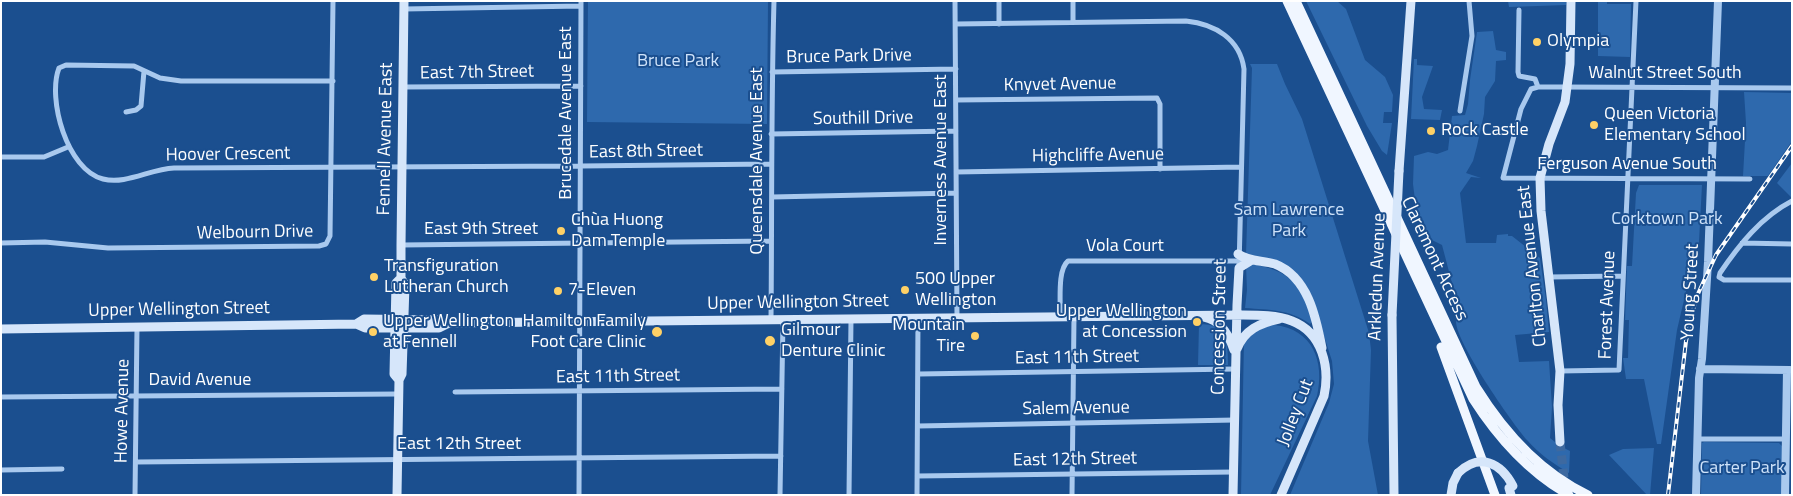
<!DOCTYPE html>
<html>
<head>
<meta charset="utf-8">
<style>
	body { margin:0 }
	#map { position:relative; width:1793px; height:496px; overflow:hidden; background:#1b4f8f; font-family:"Titillium Web",sans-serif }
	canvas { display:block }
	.frame { position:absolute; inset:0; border:2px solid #fff; pointer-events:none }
</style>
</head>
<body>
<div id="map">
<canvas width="1793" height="496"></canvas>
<div class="frame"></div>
</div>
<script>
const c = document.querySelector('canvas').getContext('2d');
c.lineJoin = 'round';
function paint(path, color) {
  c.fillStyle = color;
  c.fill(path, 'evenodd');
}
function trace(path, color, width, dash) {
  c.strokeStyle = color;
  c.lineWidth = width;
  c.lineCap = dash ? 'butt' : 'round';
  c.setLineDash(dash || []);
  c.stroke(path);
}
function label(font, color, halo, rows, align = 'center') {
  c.font = font + ' "Titillium Web",sans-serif';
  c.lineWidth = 4;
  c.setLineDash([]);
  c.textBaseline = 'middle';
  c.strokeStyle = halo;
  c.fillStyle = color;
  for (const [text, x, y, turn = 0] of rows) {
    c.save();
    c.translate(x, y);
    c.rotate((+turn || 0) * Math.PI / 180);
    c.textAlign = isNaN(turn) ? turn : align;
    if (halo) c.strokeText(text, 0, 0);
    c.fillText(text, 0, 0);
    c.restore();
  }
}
paint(new Path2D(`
	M588,1H768L767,124L587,122Z
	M1306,1H1337L1346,9L1365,60L1385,77L1393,95L1392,112H1384L1383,123H1392L1387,155L1382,151L1367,126Z
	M1508,1H1566V5L1509,7Z
	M1598,1H1607V4H1631L1630,57L1598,56Z
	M1493,31L1496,50L1506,52V60L1496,61L1495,81L1485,97L1484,114L1477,146L1473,161L1466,173L1481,178L1471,177L1460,193L1466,243H1496L1497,235L1508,234V236H1512L1540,258L1546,300L1549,332L1515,335L1519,362L1549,361L1552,407L1550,438L1560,446L1570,451L1569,473C1554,464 1539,454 1527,440C1512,423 1455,341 1456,321C1456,317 1459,311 1461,307L1452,283L1442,245L1428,238L1417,216L1413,184L1414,156L1428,152L1437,154L1448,150L1452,116L1465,115L1468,104L1470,80L1477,32Z
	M1414,59H1417V65L1433,66L1422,97L1424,109L1442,110L1440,120L1411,119Z
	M1250,64H1277L1285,84L1302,119L1369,333L1371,350L1368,441L1378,495H1290L1329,403L1334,384L1332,361L1311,295L1304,282L1295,272L1246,255L1252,68Z
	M1744,92L1792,93V141L1768,176H1743L1746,123Z
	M1792,163V198L1777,183Z
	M1639,185H1702L1698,261L1687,287L1677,330L1661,444H1657L1644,379H1626L1623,358H1628L1629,320H1625L1627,266H1632L1636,193Z
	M1252,264C1291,271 1300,284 1313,321L1310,324C1289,309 1270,310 1245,308L1247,290L1246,266Z
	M1199,324C1227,324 1228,342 1228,365H1198Z
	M1274,325C1313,329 1325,362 1317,396L1270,495H1241L1244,340L1263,326Z
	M1704,442L1779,443L1782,446V495H1701L1702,443Z
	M1654,448L1650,495H1647L1609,455L1623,449Z`), '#2e69ad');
trace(new Path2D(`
	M1560,442L1565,487`), '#3d69a0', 9, [9, 4.5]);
trace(new Path2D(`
	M955,1L957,318
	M999,1V24
	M1073,1V22
	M404,9L581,6
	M1519,10L1518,72L1519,76L1535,79L1538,87
	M956,24L1186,21C1215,24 1240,39 1244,69L1239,268
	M772,72L956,69
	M333,81H181L160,78L134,66L66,65L59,68C47,99 67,170 103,179C126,185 150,169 174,168L581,166L770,164
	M403,87L581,86
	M956,100L1157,98L1160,104V169
	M1460,111L1472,36L1469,1
	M126,112L136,110L141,106L144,71
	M771,134L956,131
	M1,157H44L68,147
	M956,172L1241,167
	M1750,179L1503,178L1521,109L1531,89L1538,87H1562L1792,88
	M772,197L956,193
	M1792,201C1761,217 1739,245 1720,273L1719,277L1724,280H1792
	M1,243L45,242L108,248L319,246L326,244L330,236L333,1
	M1742,243L1792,244
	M401,245L771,241
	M1549,277L1623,276
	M1060,316C1061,302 1057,270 1068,261H1239
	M771,320C772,214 771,108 774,1
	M1560,371L1619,370L1636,1
	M919,374L1235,369
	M455,392L782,389
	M1,397L398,394
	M918,426L1235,420
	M1697,439H1786
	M136,462L781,456
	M1,470L62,469
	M917,476L1233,472
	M135,495L137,327
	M579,495L581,1
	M780,495L783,320
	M849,495L851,319
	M917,495L918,318
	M1072,495L1074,317`), '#a9c9ee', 5);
trace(new Path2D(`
	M1700,369L1790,370
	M1696,495L1699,378L1702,359L1708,262L1718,1
	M1785,495L1787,370`), '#a9c9ee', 8);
trace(new Path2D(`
	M1399,171L1411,1
	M1238,254C1249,262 1262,260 1275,264C1308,277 1316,317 1322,348
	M1392,315L1394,495
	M1204,317C1221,320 1229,335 1234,350
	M356,324L364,319L439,320L449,323L1243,315C1259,315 1277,315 1292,321C1323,333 1330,368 1324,396L1281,495
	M1,329L356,324L365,328H439L449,323
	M1237,349C1244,330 1260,323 1279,319
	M399,380L394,374L396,283L401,278
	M1560,442L1558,405L1560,371L1541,211L1540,178L1549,144L1565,102L1570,64L1571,1
	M1509,488L1511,495
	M397,495L399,380L402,374L405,285L401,278V245L404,1
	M1233,495L1237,305L1239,268L1252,260
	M1451,495L1453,483L1458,473`), '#d6e6fa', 9);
trace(new Path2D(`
	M1287,1L1473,399C1498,438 1528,472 1569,495
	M1296,1L1476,387C1504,432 1539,472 1588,495
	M1441,347L1495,495`), '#f0f6ff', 9);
const rail = new Path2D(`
	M1668,495L1686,341L1696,298L1716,255L1792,146`);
trace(rail, '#fff', 4);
trace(rail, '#1b4f8f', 2, [5.5]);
trace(new Path2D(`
	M1392,315L1399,171
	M1458,473C1480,452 1501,463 1513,486`), '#d6e6fa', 9);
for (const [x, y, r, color] of [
	[1537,42,5,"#ffd166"],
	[1594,125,5,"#ffd166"],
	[1431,131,5,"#ffd166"],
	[561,231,5,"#ffd166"],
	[374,277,5,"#ffd166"],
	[905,290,5,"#ffd166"],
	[558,291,5,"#ffd166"],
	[1197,322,5,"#ffd166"],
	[373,332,5,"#ffd166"],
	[657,332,6,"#ffd166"],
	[975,336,5,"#ffd166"],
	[770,341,6,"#ffd166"]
]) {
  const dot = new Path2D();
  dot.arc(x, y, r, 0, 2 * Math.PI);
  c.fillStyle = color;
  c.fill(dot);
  trace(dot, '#1b4f8f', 2);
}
label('18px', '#fff', '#1b4f8f', [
	["Olympia",1547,42],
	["Queen Victoria",1604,115],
	["Elementary School",1604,136],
	["Rock Castle",1441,131],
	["Chùa Huong",571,221],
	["Dam Temple",571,242],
	["Transfiguration",384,267],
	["Lutheran Church",384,288],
	["500 Upper",915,280],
	["Wellington",915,301],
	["7-Eleven",568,291],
	["Upper Wellington",1187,312,"right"],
	["at Concession",1187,333,"right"],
	["Upper Wellington",383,322],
	["at Fennell",383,343],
	["Hamilton Family",646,322,"right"],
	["Foot Care Clinic",646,343,"right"],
	["Mountain",965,326,"right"],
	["Tire",965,347,"right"],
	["Gilmour",781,331],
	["Denture Clinic",781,352]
], 'left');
label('18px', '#fff', '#1b4f8f', [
	["Bruce Park Drive",849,57,-1],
	["East 7th Street",477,73,-1],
	["Walnut Street South",1665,74],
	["Knyvet Avenue",1060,85,-1],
	["Brucedale Avenue East",567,113,-90],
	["Southill Drive",863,119,-1],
	["Fennell Avenue East",386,139,-89],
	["East 8th Street",646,152,-1],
	["Hoover Crescent",228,155,-1],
	["Highcliffe Avenue",1098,156,-1],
	["Inverness Avenue East",942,160,-90],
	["Queensdale Avenue East",758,161,-90],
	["Ferguson Avenue South",1627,165],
	["East 9th Street",481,230],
	["Welbourn Drive",255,233,-1],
	["Vola Court",1125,247],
	["Claremont Access",1434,259,65],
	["Charlton Avenue East",1533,266,-96],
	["Arkledun Avenue",1378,277,-88],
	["Young Street",1691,292,-87],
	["Upper Wellington Street",798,303,-1],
	["Forest Avenue",1608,305,-88],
	["Upper Wellington Street",179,310,-1],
	["Concession Street",1220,327,-89],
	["East 11th Street",1077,358,-1],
	["East 11th Street",618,377,-1],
	["David Avenue",200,381],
	["Salem Avenue",1076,409,-1],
	["Howe Avenue",123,411,-89],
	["Jolley Cut",1296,413,-69],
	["East 12th Street",459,445],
	["East 12th Street",1075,460,-1]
]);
label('18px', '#cfe3fa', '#1b4f8f', [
	["Bruce Park",678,62],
	["Sam Lawrence",1289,211],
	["Park",1289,232],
	["Corktown Park",1667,220],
	["Carter Park",1742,469]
]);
</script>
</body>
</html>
